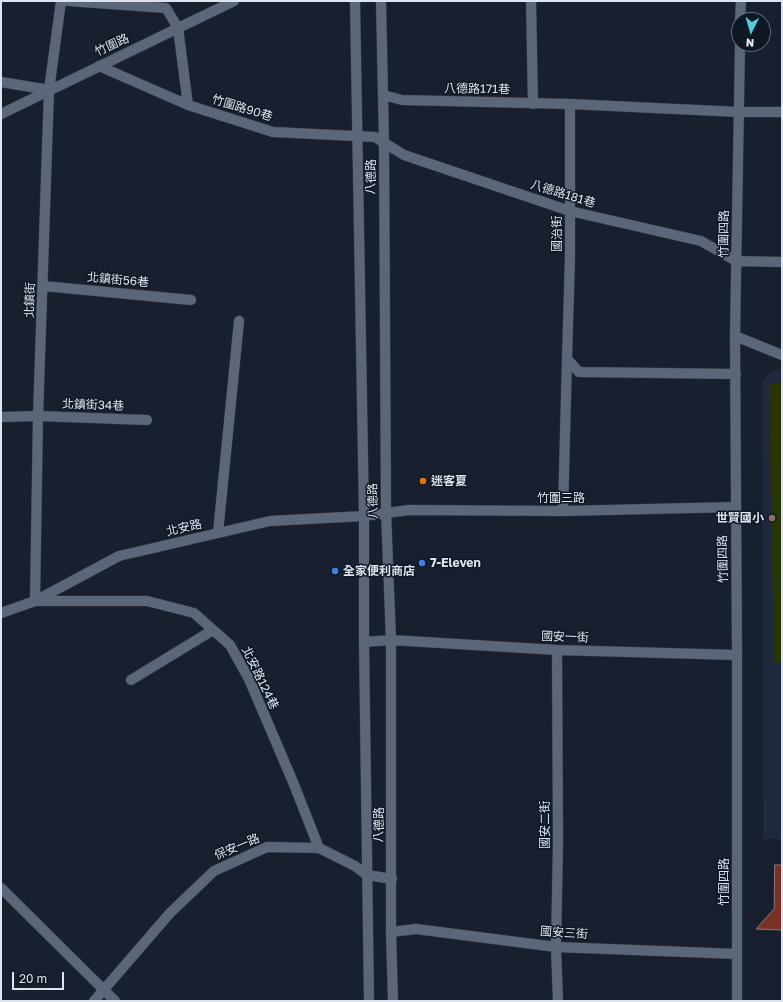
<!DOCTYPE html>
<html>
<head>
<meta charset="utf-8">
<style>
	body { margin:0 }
	#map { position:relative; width:783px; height:1002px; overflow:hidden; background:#18202f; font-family:"Golos Text",sans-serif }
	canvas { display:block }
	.frame { position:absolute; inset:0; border:2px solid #dee4ef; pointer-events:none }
	.north { position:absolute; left:731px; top:12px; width:40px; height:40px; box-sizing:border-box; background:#0f1725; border:1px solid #626976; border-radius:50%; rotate:185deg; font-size:11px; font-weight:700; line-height:16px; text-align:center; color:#dee4ef }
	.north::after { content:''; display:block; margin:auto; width:14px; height:18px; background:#51ccd4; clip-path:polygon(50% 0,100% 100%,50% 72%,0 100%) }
	.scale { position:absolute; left:12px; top:972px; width:52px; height:18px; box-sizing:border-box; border:2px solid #dee4ef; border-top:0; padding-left:5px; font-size:12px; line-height:14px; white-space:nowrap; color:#dee4ef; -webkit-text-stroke:3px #0f1725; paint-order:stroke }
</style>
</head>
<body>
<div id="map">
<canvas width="783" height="1002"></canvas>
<div class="frame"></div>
<div class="north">N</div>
<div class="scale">20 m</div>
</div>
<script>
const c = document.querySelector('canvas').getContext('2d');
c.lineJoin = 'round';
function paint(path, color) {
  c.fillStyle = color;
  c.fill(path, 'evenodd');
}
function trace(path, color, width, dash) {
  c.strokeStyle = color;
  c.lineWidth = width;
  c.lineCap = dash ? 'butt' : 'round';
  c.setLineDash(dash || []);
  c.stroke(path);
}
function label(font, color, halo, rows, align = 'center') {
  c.font = font + ' "Golos Text","Noto Sans TC",sans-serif';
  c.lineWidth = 3;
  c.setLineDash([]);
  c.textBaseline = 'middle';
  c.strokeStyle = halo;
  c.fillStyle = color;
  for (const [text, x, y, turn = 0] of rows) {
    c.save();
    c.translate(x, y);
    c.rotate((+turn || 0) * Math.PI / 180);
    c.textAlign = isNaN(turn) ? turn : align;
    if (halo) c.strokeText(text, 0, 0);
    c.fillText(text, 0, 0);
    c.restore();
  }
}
paint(new Path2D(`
	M774,369L782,371V839H763L762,380Z`), '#1e293d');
paint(new Path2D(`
	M782,382V662L774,663L769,384Z`), '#2a3506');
const building = new Path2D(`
	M775,865H782V930L756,929L774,909Z`);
paint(building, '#793125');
trace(building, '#917974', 1);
const minor = new Path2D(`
	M61,1L49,90L38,416L35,601H147L194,613L230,645L249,679L293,782L319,848
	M68,1L166,8L178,28L188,105
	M355,1L364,516V642L369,1001
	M381,1L384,143L386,512L391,640V932L393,1001
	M531,1L533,104
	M740,20L741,1
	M99,66L188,105L273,132L375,137L404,155L570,211L701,241L736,261L782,262
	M1,82L49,90
	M383,95L402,100L570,104
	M1,114L234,1
	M43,286L191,300
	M735,336L782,355
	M736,374L579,372L567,359L570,256V104L739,112H782
	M1,417L38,416L147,420
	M563,511L567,359
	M218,533L239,321
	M1,613L35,601L119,556L270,521L364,516L409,510L563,511L735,507
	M364,642L391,640L557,650L737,655
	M557,650L558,842L556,947L558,1001
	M131,680L213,630
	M1,888L115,1001
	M391,932L416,929L556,947L737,954
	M94,1001L170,913L214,871L267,847L319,848L355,866L367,875L392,879
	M737,1001V655L735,336L740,44`);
trace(minor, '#343a47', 11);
trace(minor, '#5b6678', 10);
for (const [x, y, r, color] of [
	[423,481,4,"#e8710a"],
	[772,518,4,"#8d6e63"],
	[422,563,4,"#3f7fe0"],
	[335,571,4,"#3f7fe0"]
]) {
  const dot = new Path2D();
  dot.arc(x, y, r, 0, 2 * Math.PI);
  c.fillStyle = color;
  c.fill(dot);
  trace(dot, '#0f1725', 1.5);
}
label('12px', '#dee4ef', '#0f1725', [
	["竹圍路",112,45,-25],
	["八德路171巷",477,89,1],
	["竹圍路90巷",242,108,17],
	["八德路",371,177,-90],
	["八德路181巷",563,194,17],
	["國治街",557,234,-90],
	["竹圍四路",724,234,-89],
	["北鎮街56巷",118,280,5],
	["北鎮街",30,300,-88],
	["北鎮街34巷",93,405,2],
	["竹圍三路",561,498],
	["八德路",373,501,-91],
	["北安路",184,528,-13],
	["竹圍四路",723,559,-91],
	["國安一街",565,637,2],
	["北安路124巷",260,678,64],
	["八德路",379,825,-90],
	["國安二街",545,825,-90],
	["保安一路",237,847,-23],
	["竹圍四路",724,882,-90],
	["國安三街",564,933,4]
]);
label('bold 12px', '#dee4ef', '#0f1725', [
	["迷客夏",431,481],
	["世賢國小",764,518,"right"],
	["7-Eleven",430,563],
	["全家便利商店",343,571]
], 'left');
</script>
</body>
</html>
